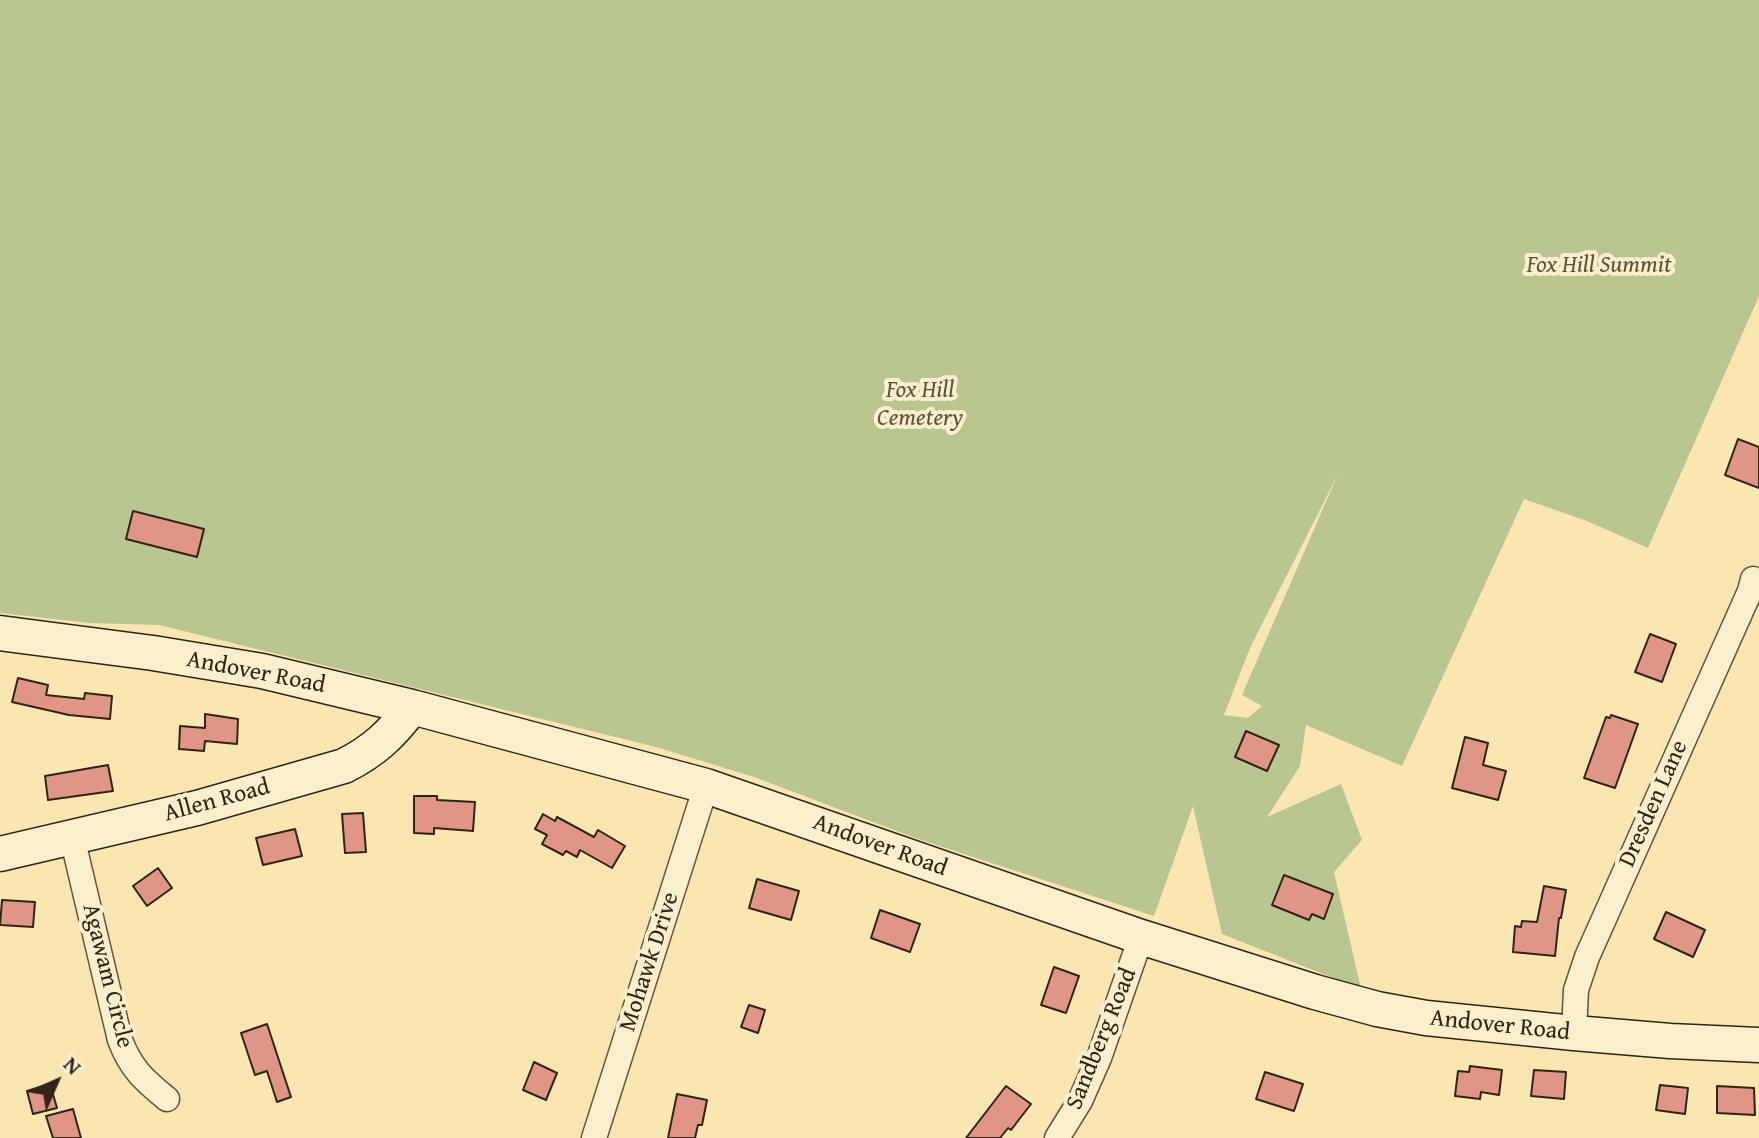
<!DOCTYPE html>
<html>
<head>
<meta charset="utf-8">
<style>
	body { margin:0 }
	#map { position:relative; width:1759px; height:1138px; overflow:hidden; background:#fae6b3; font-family:"Gentium Book Plus",serif }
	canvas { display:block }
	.north { position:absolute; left:16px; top:1042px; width:80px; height:80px; -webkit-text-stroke:6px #fcefce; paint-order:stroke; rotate:45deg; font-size:22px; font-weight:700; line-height:32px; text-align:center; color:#2f2416 }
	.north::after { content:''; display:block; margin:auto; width:28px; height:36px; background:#2f2416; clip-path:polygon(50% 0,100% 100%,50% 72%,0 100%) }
</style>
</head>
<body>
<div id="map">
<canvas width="1759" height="1138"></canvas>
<div class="north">N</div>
</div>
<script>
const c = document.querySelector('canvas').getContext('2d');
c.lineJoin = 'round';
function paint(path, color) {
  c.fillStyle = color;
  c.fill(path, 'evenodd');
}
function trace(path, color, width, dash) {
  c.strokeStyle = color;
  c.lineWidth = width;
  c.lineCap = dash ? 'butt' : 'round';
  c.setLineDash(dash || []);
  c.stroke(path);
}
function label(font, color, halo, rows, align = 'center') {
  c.font = font + ' "Gentium Book Plus",serif';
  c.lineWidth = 8;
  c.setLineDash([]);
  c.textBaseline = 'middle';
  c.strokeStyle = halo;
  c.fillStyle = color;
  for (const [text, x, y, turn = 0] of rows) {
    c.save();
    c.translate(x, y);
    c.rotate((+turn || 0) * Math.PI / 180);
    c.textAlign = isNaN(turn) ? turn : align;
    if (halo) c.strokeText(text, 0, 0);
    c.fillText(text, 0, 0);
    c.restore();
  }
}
paint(new Path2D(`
	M0,0H1759V296L1648,548L1587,521L1524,499L1402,766L1306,725L1300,766L1267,817L1341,784L1362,840L1334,872L1361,989L1222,934L1193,806L1154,916L918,839L754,777L656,747L159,625L90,623L0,613ZM1338,474L1242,695L1262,706L1248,718L1224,715L1250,648Z`), '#b9c691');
const building = new Path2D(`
	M1738,439L1759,447V488L1725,475Z
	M133,511L204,529L197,557L126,539Z
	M1650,634L1676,644L1662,682L1635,672Z
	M18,678L48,685L46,695L84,699L85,693L112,696L110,719L69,715L12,702Z
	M205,714L238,719L237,744L205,741L204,751L179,749L180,726L205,728Z
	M1611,715L1638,724L1615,788L1584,778L1606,717L1610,718Z
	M1246,731L1279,745L1267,771L1235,757Z
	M1465,737L1488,743L1483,765L1506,771L1498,800L1452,788Z
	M108,765L113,791L48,800L45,776Z
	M414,796H437V800L475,802L473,831L434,828V834L414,833Z
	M363,813L366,852L345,853L342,814Z
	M543,814L555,821L557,817L594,837L598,830L625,846L612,868L580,850L577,857L566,851L563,855L542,844L547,835L535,829Z
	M295,829L302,856L263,865L256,838Z
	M158,868L172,888L147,906L133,886Z
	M1284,875L1333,894L1324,919L1312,914L1309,920L1272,905Z
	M757,879L799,891L791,920L749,908Z
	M1544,886L1566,890L1561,918H1559L1555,956L1513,952L1515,926L1521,927L1522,921L1537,922Z
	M2,900L35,902L33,927L0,925Z
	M880,910L920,924L910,952L871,938Z
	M1666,912L1705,930L1693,957L1654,939Z
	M1054,967L1079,976L1066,1013L1041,1005Z
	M749,1005L765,1010L758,1033L741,1027Z
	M267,1024L291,1097L277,1102L267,1071L255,1075L241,1033Z
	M534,1062L557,1073L546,1100L523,1090Z
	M1470,1066L1502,1070L1499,1095L1481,1092L1480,1099L1455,1096L1458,1071L1469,1072Z
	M1534,1070L1566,1072L1564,1099L1531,1096Z
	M1265,1072L1303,1084L1294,1111L1256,1099Z
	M50,1084L57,1108L33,1114L27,1091Z
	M1660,1085L1688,1088L1685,1114L1656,1110Z
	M1006,1086L1031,1104L1011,1130L1008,1128L1000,1138H966Z
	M1717,1086L1754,1088L1755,1115L1717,1113Z
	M677,1094L707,1100L702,1125H698L695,1138H668Z
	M73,1109L81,1138H53L46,1116Z`);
paint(building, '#df9686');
trace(building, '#2f2416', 2);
const street = new Path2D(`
	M72,837L120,1040C131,1069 144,1080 167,1099
	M1574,1033L1576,990L1587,957L1750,591L1753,579
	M594,1138L706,786
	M1057,1138L1080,1101L1099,1058L1141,937`);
const secondary = new Path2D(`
	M0,633L153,653L262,671L412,707L706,786L1141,937L1315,992L1377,1009L1426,1018L1574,1033L1670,1041L1759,1045
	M0,854L197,808L344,766C374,751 392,734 412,707`);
trace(street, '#62543d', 27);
trace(secondary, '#2f2416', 37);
trace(street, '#fcefce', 24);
trace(secondary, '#fcefce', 34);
label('italic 24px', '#58553b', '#fcefce', [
	["Fox Hill Summit",1599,266],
	["Fox Hill",920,391],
	["Cemetery",920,419]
]);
label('24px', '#2f2416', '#fcefce', [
	["Andover Road",256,673,11],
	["Allen Road",217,801,-15],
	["Dresden Lane",1654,804,-66],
	["Andover Road",880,846,20],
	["Mohawk Drive",650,962,-72],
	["Agawam Circle",107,976,76],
	["Andover Road",1500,1026,6],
	["Sandberg Road",1102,1039,-68]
]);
</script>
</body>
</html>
